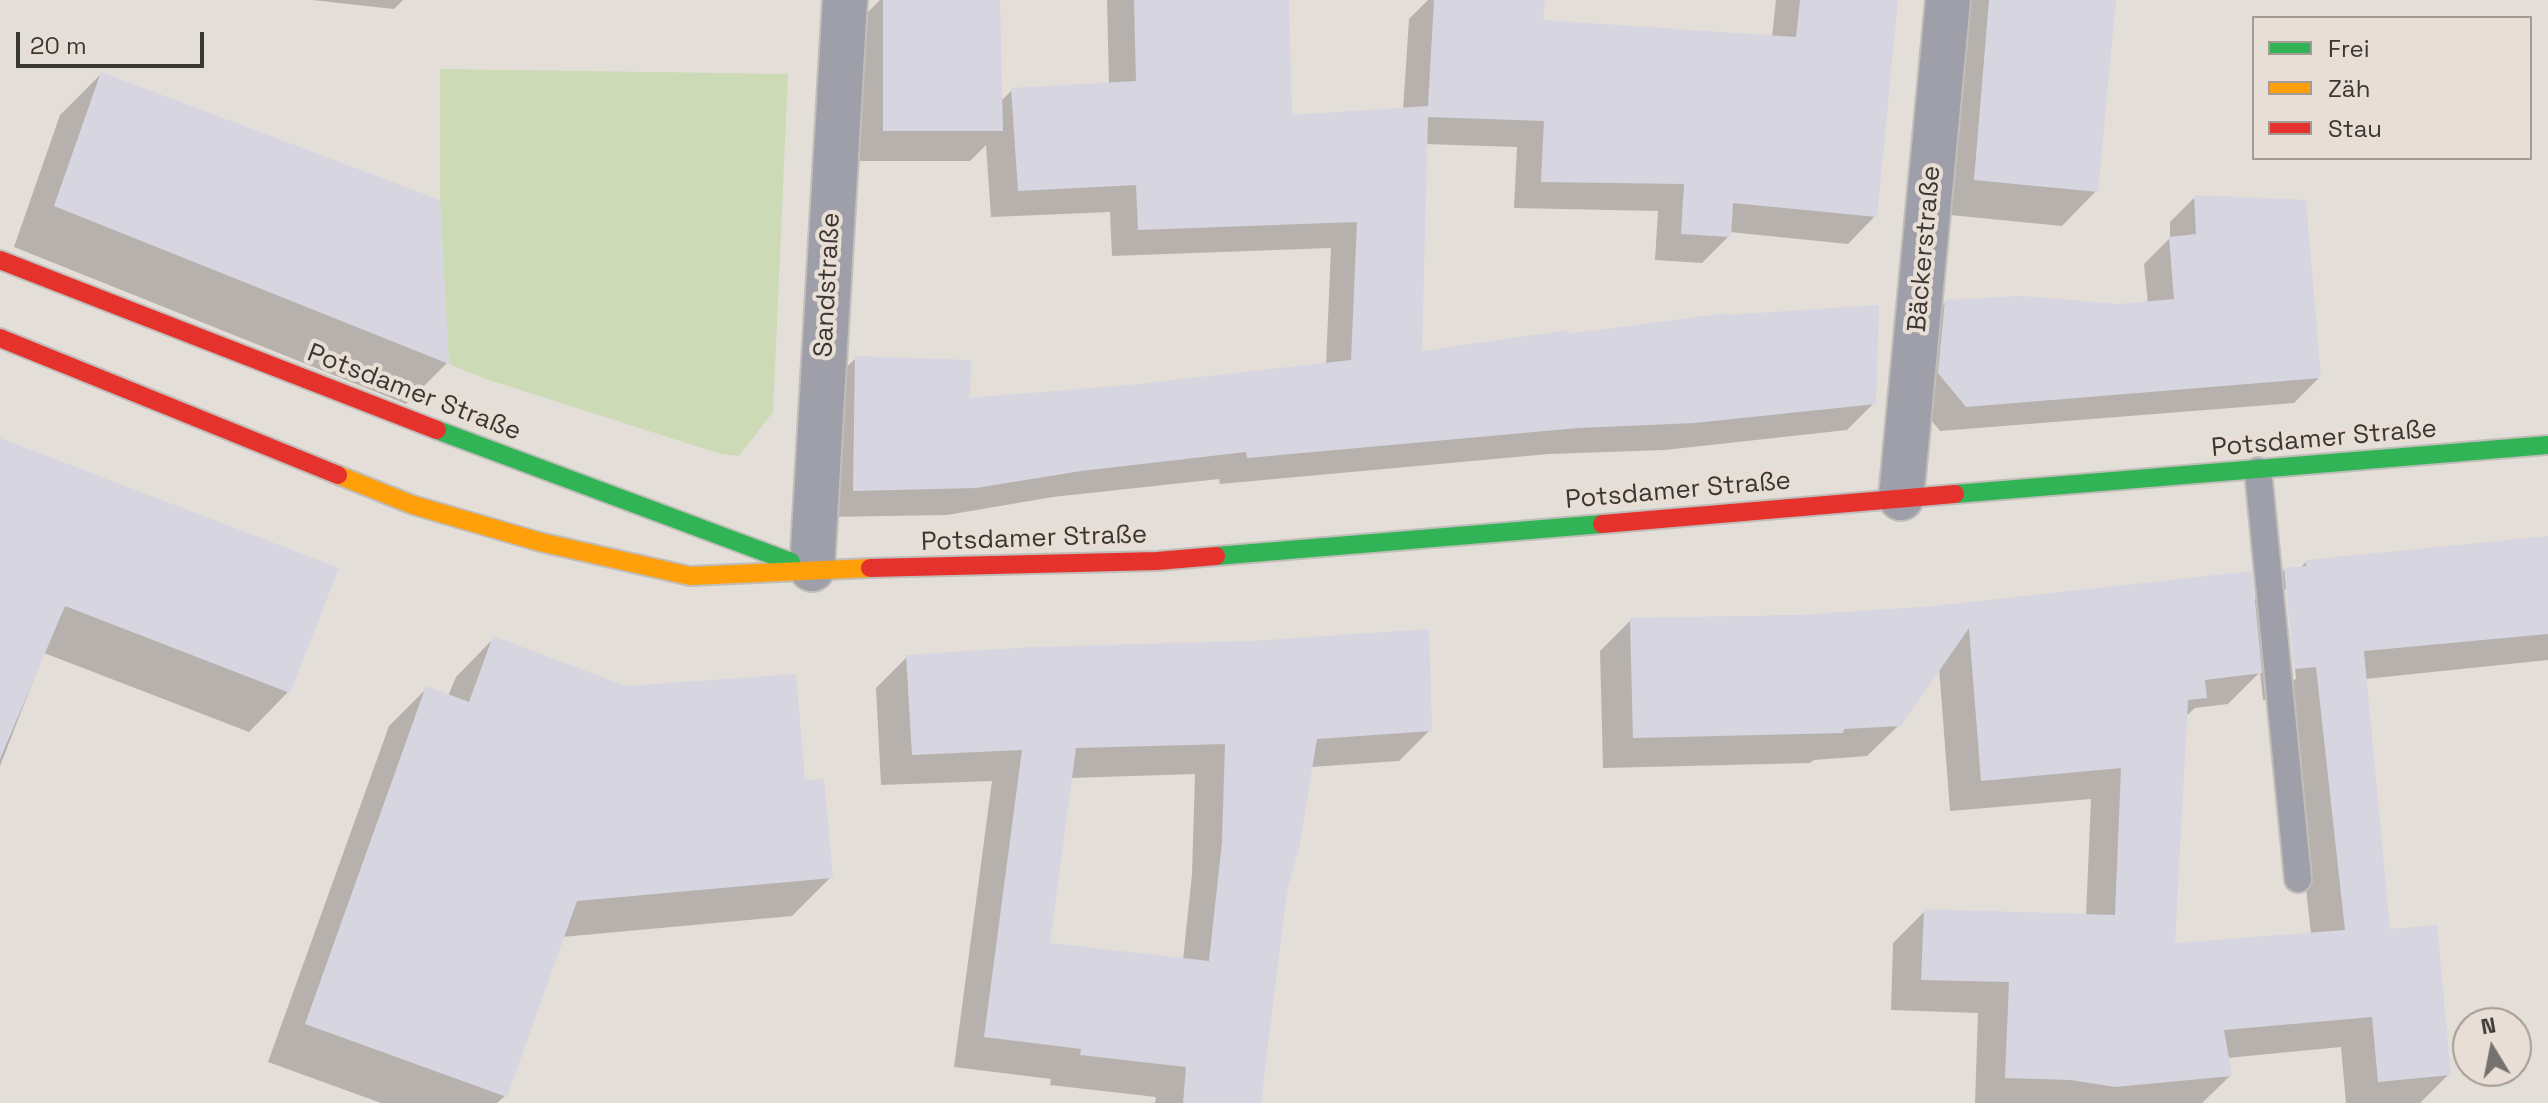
<!DOCTYPE html>
<html>
<head>
<meta charset="utf-8">
<style>
	body { margin:0 }
	#map { position:relative; width:2548px; height:1103px; overflow:hidden; background:#e4ded9; font-family:"Space Grotesk",sans-serif }
	canvas { display:block }
	.legend { position:absolute; left:2252px; top:16px; width:280px; height:144px; box-sizing:border-box; background:#e8ded5; border:2px solid #a39b94; margin:0; padding:10px 14px; list-style:none; font-size:24px; color:#3b3733 }
	.legend li { display:flex; align-items:center; gap:16px; height:40px }
	.legend b { width:40px; border:2px solid #a39b94 }
	.north { position:absolute; left:2452px; top:1007px; width:80px; height:80px; box-sizing:border-box; background:#e8ded5; border:2px solid #a39b94; border-radius:50%; rotate:350deg; font-size:22px; font-weight:700; line-height:32px; text-align:center; color:#3b3733 }
	.north::after { content:''; display:block; margin:auto; width:28px; height:36px; background:#76716d; clip-path:polygon(50% 0,100% 100%,50% 72%,0 100%) }
	.scale { position:absolute; left:16px; top:32px; width:188px; height:36px; box-sizing:border-box; border:4px solid #3b3733; border-top:0; padding-left:10px; font-size:24px; line-height:28px; white-space:nowrap; color:#3b3733; -webkit-text-stroke:6px #e8ded5; paint-order:stroke }
</style>
</head>
<body>
<div id="map">
<canvas width="2548" height="1103"></canvas>
<ul class="legend">
<li><b style="height:10px;background:#30b455"></b>Frei</li>
<li><b style="height:10px;background:#ff9f0a"></b>Zäh</li>
<li><b style="height:10px;background:#e5322d"></b>Stau</li>
</ul>
<div class="north">N</div>
<div class="scale">20 m</div>
</div>
<script>
const c = document.querySelector('canvas').getContext('2d');
c.lineJoin = 'round';
function paint(path, color) {
  c.fillStyle = color;
  c.fill(path, 'evenodd');
}
function trace(path, color, width, dash) {
  c.strokeStyle = color;
  c.lineWidth = width;
  c.lineCap = dash ? 'butt' : 'round';
  c.setLineDash(dash || []);
  c.stroke(path);
}
function label(font, color, halo, rows, align = 'center') {
  c.font = font + ' "Space Grotesk",sans-serif';
  c.lineWidth = 8;
  c.setLineDash([]);
  c.textBaseline = 'middle';
  c.strokeStyle = halo;
  c.fillStyle = color;
  for (const [text, x, y, turn = 0] of rows) {
    c.save();
    c.translate(x, y);
    c.rotate((+turn || 0) * Math.PI / 180);
    c.textAlign = isNaN(turn) ? turn : align;
    if (halo) c.strokeText(text, 0, 0);
    c.fillText(text, 0, 0);
    c.restore();
  }
}
paint(new Path2D(`
	M440,69L788,74L773,412L739,456L721,454L486,379L449,364L440,200Z`), '#ccdab5');
paint(new Path2D(`
	M312,0H403L394,9Z
	M880,0H998L1000,102L1012,90L1109,84L1107,0H1287L1290,117L1403,110L1409,19L1428,0H1543L1541,21L1772,37L1776,0H1896L1875,216L1848,244L1730,232L1729,236L1702,263L1655,260L1658,211L1514,208L1517,147L1425,144L1420,354L1566,336L1874,403L1847,430L1665,450L1549,454L1220,484L1219,479L1053,497L947,515L826,517L828,385L856,358L968,400L1129,387L1326,365L1331,248L1112,256L1110,212L991,217L986,145L970,161H852L853,27Z
	M1958,0H2114L2096,191L2062,226L1940,214Z
	M101,74L447,363L406,404L14,247L60,115Z
	M2195,197L2319,378L2294,403L1940,431L1914,399L1920,328L1946,302L2118,306L2148,304L2144,264L2170,238V222Z
	M0,439L288,692L249,732L44,653L0,766Z
	M2548,538V660L2365,679L2389,931L2449,1074L2420,1103H2346L2341,1047L2227,1058L2230,1076L2202,1103H1975L1978,1013L1891,1010L1893,943L1925,911L2086,916L2091,799L1950,811L1939,667L1899,725L1867,756L1814,760L1810,763L1603,768L1600,651L1631,620L2253,602L2284,570L2300,568L2306,562ZM2284,589H2288L2296,679L2293,680ZM2260,672L2263,700L2285,697L2311,934L2173,945L2185,717L2195,708L2228,704Z
	M494,638L803,782L831,877L792,916L562,937L505,1096L497,1103H381L268,1062L389,726L427,688L448,696L456,677Z
	M907,657L1430,730L1399,761L1311,767L1286,891L1258,1103H1155L1156,1097L1050,1085L1051,1079L954,1067L992,781L881,785L876,688ZM1195,774L1192,874L1183,960L1048,945L1070,778Z`), '#0003');
paint(new Path2D(`
	M883,0H1000L1003,131H883Z
	M1134,0H1289L1292,115L1428,106L1434,0H1545L1543,20L1796,37L1800,0H1898L1877,217L1733,203L1731,237L1681,234L1684,184L1541,182L1544,121L1428,117L1422,351L1569,330L1568,334L1727,313L1726,315L1879,305L1876,404L1694,423L1578,428L1247,458L1246,452L1081,471L976,488L853,491L855,356L971,360L970,398L1129,385L1351,360L1357,222L1138,230L1136,185L1018,191L1011,88L1136,81Z
	M1989,0H2116L2098,192L1974,180Z
	M101,72L440,200L449,364L54,206Z
	M2194,195L2306,200L2321,378L1966,407L1938,373L1945,300L2020,296L2118,304L2174,299L2169,237L2196,234Z
	M0,438L339,568L290,693L65,606L0,759Z
	M2548,536V634L2364,651L2390,929L2437,925L2451,1075L2378,1082L2372,1017L2224,1030L2232,1076L2115,1087L2071,1080L2005,1078L2009,982L1921,980L1924,909L2115,915L2121,768L1981,781L1969,628L1901,726L1844,729L1843,733L1633,738L1630,618L1798,615L1935,606L2252,571L2262,673L2205,680L2207,698L2188,700L2175,943L2345,930L2316,667L2294,669L2284,568L2306,566V560Z
	M1429,629L1432,731L1317,739L1299,848L1287,891L1261,1103H1183L1186,1067L1080,1055L1081,1049L984,1037L1022,750L912,755L906,655L1033,647L1252,641ZM1225,744L1222,842L1209,961L1050,943L1076,748Z
	M493,636L626,686L796,674L805,780L824,779L833,878L577,901L507,1097L305,1024L426,686L469,702Z`), '#d6d5e0');
const lane = new Path2D(`
	M2258,471L2298,879`);
const street = new Path2D(`
	M1901,498L1948,0
	M812,569L845,0`);
const fast = new Path2D(`
	M437,430L791,562
	M1955,494L2548,445
	M1216,556L1602,524`);
const slow = new Path2D(`
	M338,475L413,505L540,542L690,576L870,568`);
const jam = new Path2D(`
	M0,260L437,430
	M0,338L338,475
	M1602,524L1955,494
	M870,568L1157,561L1216,556`);
trace(lane, '#c1bdb9', 30);
trace(street, '#c1bdb9', 48);
trace(fast, '#c1bdb9', 22);
trace(slow, '#c1bdb9', 22);
trace(jam, '#c1bdb9', 22);
trace(lane, '#9e9fa8', 26);
trace(street, '#9e9fa8', 44);
trace(fast, '#30b455', 18);
trace(slow, '#ff9f0a', 18);
trace(jam, '#e5322d', 18);
label('26px', '#3b3733', '#e8ded5', [
	["Bäckerstraße",1925,249,-85],
	["Sandstraße",828,285,-87],
	["Potsdamer Straße",414,393,21],
	["Potsdamer Straße",2324,439,-5],
	["Potsdamer Straße",1678,491,-5],
	["Potsdamer Straße",1034,539,-2]
]);
</script>
</body>
</html>
